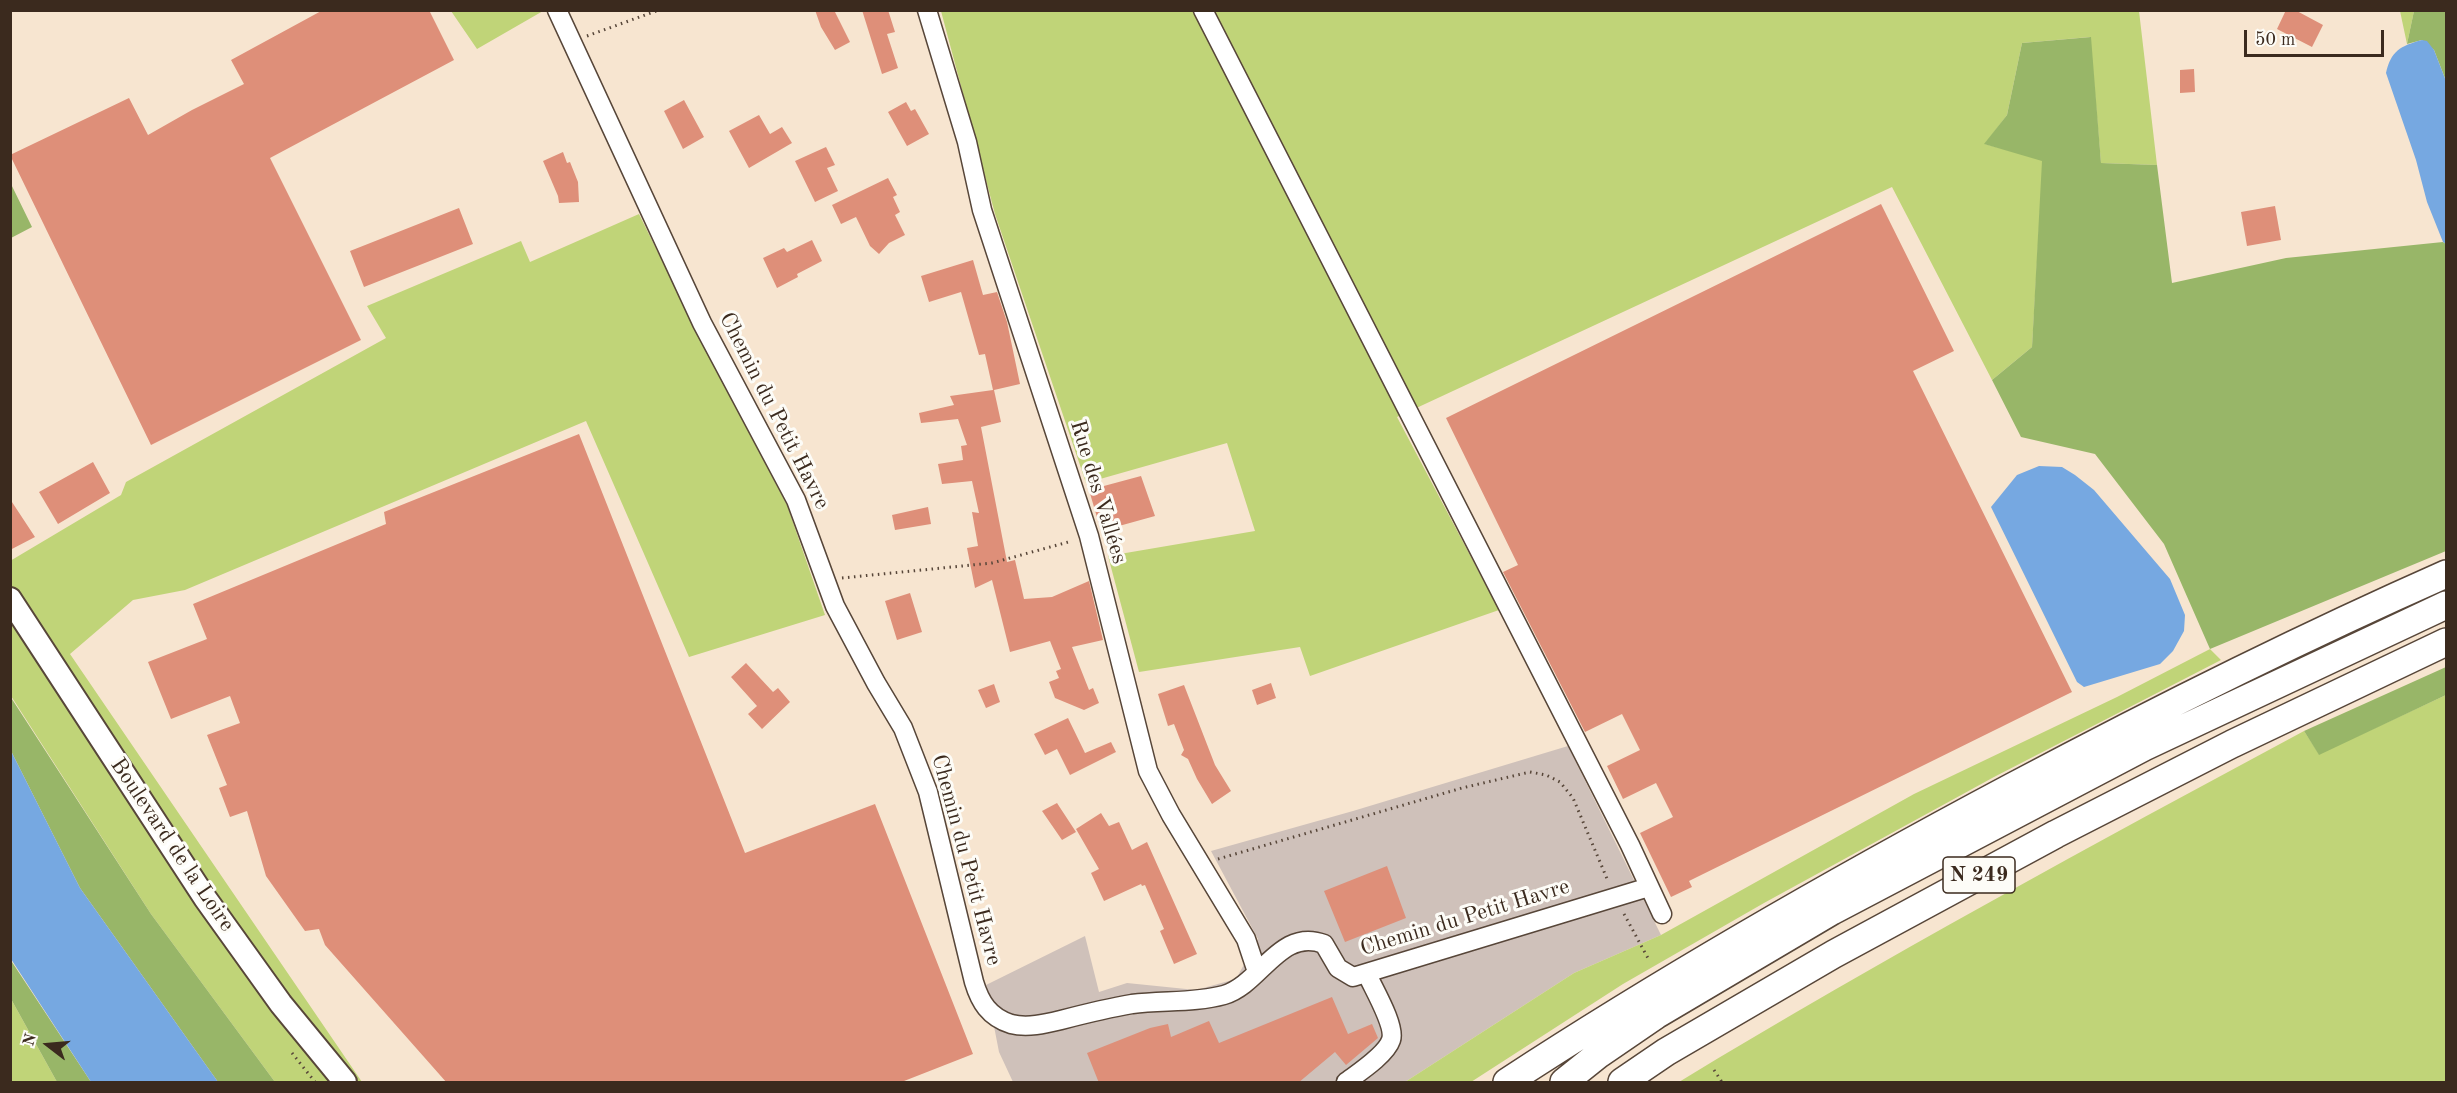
<!DOCTYPE html>
<html>
<head>
<meta charset="utf-8">
<style>
	body { margin:0 }
	#map { position:relative; width:2457px; height:1093px; overflow:hidden; background:#f7e5d0; font-family:"Old Standard TT",serif }
	canvas { display:block }
	.frame { position:absolute; inset:0; border:12px solid #3b2a1e; pointer-events:none }
	.north { position:absolute; left:18px; top:1015px; width:60px; height:60px; -webkit-text-stroke:4px #fdfcf7; paint-order:stroke; rotate:286deg; font-size:16px; font-weight:700; line-height:24px; text-align:center; color:#3b2a1e }
	.north::after { content:''; display:block; margin:auto; width:21px; height:27px; background:#3b2a1e; clip-path:polygon(50% 0,100% 100%,50% 72%,0 100%) }
	.scale { position:absolute; left:2244px; top:30px; width:140px; height:27px; box-sizing:border-box; border:3px solid #3b2a1e; border-top:0; padding-left:8px; font-size:18px; line-height:21px; white-space:nowrap; color:#3b2a1e; -webkit-text-stroke:4px #fdfcf7; paint-order:stroke }
</style>
</head>
<body>
<div id="map">
<canvas width="2457" height="1093"></canvas>
<div class="frame"></div>
<div class="north">N</div>
<div class="scale">50 m</div>
</div>
<script>
const c = document.querySelector('canvas').getContext('2d');
c.lineJoin = 'round';
function paint(path, color) {
  c.fillStyle = color;
  c.fill(path, 'evenodd');
}
function trace(path, color, width, dash) {
  c.strokeStyle = color;
  c.lineWidth = width;
  c.lineCap = dash ? 'butt' : 'round';
  c.setLineDash(dash || []);
  c.stroke(path);
}
function label(font, color, halo, rows, align = 'center') {
  c.font = font + ' "Old Standard TT",serif';
  c.lineWidth = 6;
  c.setLineDash([]);
  c.textBaseline = 'middle';
  c.strokeStyle = halo;
  c.fillStyle = color;
  for (const [text, x, y, turn = 0] of rows) {
    c.save();
    c.translate(x, y);
    c.rotate((+turn || 0) * Math.PI / 180);
    c.textAlign = isNaN(turn) ? turn : align;
    if (halo) c.strokeText(text, 0, 0);
    c.fillText(text, 0, 0);
    c.restore();
  }
}
paint(new Path2D(`
	M1568,746L1661,935L1574,973L1405,1082H1013L999,1052L986,985L1085,936L1099,992L1127,983L1196,990L1236,979L1258,939L1211,851L1353,811Z`), '#cfc1ba');
paint(new Path2D(`
	M451,11H543L477,49Z
	M941,11H2139L2157,165L2101,163L2090,37L2022,43L2007,115L1985,144L2043,160L2032,347L1992,380L1892,187L1397,417L1499,610L1310,676L1300,647L1139,672L1108,556L1255,531L1227,443L1086,483L995,214Z
	M2400,11H2414L2407,44Z
	M639,214L709,356L787,505L825,615L689,657L586,421L185,590L133,600L70,654L362,1082H275L151,914L11,696L10,561L121,495L126,482L386,338L367,306L521,241L530,262Z
	M2210,649L2221,660L1994,777L1764,903L1623,984L1471,1082H1405L1574,973L1661,935L1914,794L2117,697Z
	M2446,695V1082H1679C1883,958 2094,844 2304,731L2319,754Z
	M11,999L57,1082H11Z`), '#c0d478');
paint(new Path2D(`
	M2414,11H2446V81L2434,50L2422,40L2407,44Z
	M2091,37L2101,163L2157,165L2172,283L2286,258L2443,242L2446,244V551L2210,649L2164,544L2095,454L2021,437L1992,380L2032,347L2042,161L1984,144L2007,115L2022,43Z
	M10,182L32,227L11,238H10Z
	M2446,667V695L2319,755L2304,731Z
	M10,696L151,914L275,1082H218L80,888L11,751Z
	M10,959L91,1082H57L11,999Z`), '#98b668');
paint(new Path2D(`
	M2422,40L2427,41L2434,50L2446,81V244L2443,242L2427,202L2416,160L2386,73C2391,51 2400,46 2422,40Z
	M2039,466L2062,467L2075,475L2094,490L2170,579L2185,615L2184,631L2173,651L2160,664L2084,687L2077,682L1991,507L2017,475Z
	M11,751L80,888L218,1082H91L11,959Z`), '#76a8e1');
paint(new Path2D(`
	M323,10H429L454,60L270,158L361,340L151,445L10,155L129,98L148,135L192,110L244,84L231,60Z
	M815,10H834L850,42L835,50L821,27Z
	M862,10H888L895,32L887,34L898,68L882,74Z
	M2286,10H2295L2323,25L2312,47L2277,29Z
	M2194,69L2195,92L2180,93V70Z
	M684,100L704,137L683,149L664,111Z
	M906,102L911,111L915,109L929,134L907,146L888,112Z
	M759,115L770,134L782,127L792,143L749,168L729,131Z
	M826,147L835,165L827,168L838,191L815,202L795,161Z
	M563,152L567,163L570,162L578,182L579,202L559,203L558,196L543,161Z
	M888,178L897,195L893,197L900,212L895,215L905,235L889,243L879,254L870,246L856,217L841,224L832,205Z
	M1881,204L1954,351L1913,371L2072,692L1689,881L1692,887L1671,897L1640,833L1673,817L1656,783L1623,799L1607,766L1640,750L1622,714L1585,732L1503,572L1518,565L1446,418Z
	M2275,206L2281,240L2247,246L2241,212Z
	M459,208L473,244L364,287L350,251Z
	M812,240L822,261L797,274L798,277L777,288L763,258L784,248L787,252Z
	M973,260L983,295L997,292L1007,322L1020,384L994,390L1001,422L981,427L1007,562L1015,560L1024,599L1052,597L1089,581L1103,640L1072,647L1089,690L1093,688L1099,703L1084,710L1055,698L1049,682L1059,678L1056,671L1061,669L1050,641L1010,652L992,580L975,588L967,548L978,546L972,512L979,513L972,481L942,484L938,464L963,460L961,446L967,445L958,419L921,423L919,413L954,405L950,396L993,390L985,354L979,355L961,292L929,302L921,276Z
	M579,434L745,853L875,804L973,1054L899,1083H447L325,945L319,929L305,931L266,876L247,811L230,817L219,788L227,785L207,735L240,723L230,696L171,719L148,662L207,639L193,604L386,524L384,512Z
	M93,462L110,493L58,524L39,492Z
	M1141,476L1155,516L1101,531L1089,490Z
	M10,499L35,537L10,550Z
	M928,507L931,524L895,530L892,515Z
	M910,593L922,632L897,640L885,601Z
	M746,663L773,692L778,688L790,702L762,729L748,714L757,706L731,677Z
	M1271,683L1276,698L1257,705L1252,690Z
	M994,684L1000,702L986,708L978,690Z
	M1184,685L1215,765L1231,791L1212,804L1197,779L1188,759L1181,755L1184,750L1174,724L1168,726L1158,694Z
	M1068,718L1085,753L1111,742L1116,752L1070,775L1057,749L1045,755L1034,734Z
	M1057,803L1076,832L1062,840L1042,811Z
	M1101,813L1109,826L1119,822L1132,850L1147,842L1197,954L1174,964L1160,931L1164,929L1145,885L1142,886L1141,884L1104,901L1091,873L1099,869L1076,829Z
	M1387,866L1406,918L1345,942L1324,891Z
	M1332,997L1348,1034L1372,1024L1378,1038L1346,1065L1335,1052L1298,1083H1099L1087,1053L1150,1028L1168,1024L1171,1037L1209,1021L1219,1043Z`), '#de8f79');
const minor = new Path2D(`
	M557,10L702,323L796,500L835,606L876,683L903,728L928,792L974,982C980,1002 989,1017 1011,1024C1027,1028 1045,1024 1061,1020C1084,1014 1108,1008 1132,1004C1162,1000 1195,1003 1224,995C1261,984 1280,927 1324,944L1338,968L1353,977L1649,887
	M927,10L967,142L982,210L1089,536L1148,771L1171,815L1246,939L1257,972
	M1203,10L1630,845L1662,914
	M1346,1082C1358,1073 1386,1055 1391,1040C1396,1026 1373,988 1367,974`);
const major = new Path2D(`
	M10,599L205,898L281,1004L345,1082`);
const highway = new Path2D(`
	M1507,1082C1671,975 1839,879 2012,787C2155,711 2299,639 2446,574
	M1564,1082L1599,1054L1656,1015L1832,911L2144,747L2446,605
	M1622,1082L1666,1052L1834,954L2056,834L2232,744L2446,642`);
trace(minor, '#574639', 21);
trace(major, '#574639', 26);
trace(highway, '#574639', 30);
trace(new Path2D(`
	M587,36L659,10
	M842,578L992,563L1072,541
	M1218,859L1462,788L1530,772L1546,775L1560,782L1573,798L1608,881
	M1624,914L1649,960
	M292,1053L315,1082
	M1714,1070L1722,1082`), '#574639', 3, [1.5, 4.5]);
trace(minor, '#fff', 18);
trace(major, '#fff', 22);
trace(highway, '#fff', 27);
for (const [x, y, w] of [
	[1979,875,72]
]) {
  const box = new Path2D();
  box.roundRect(x - w / 2, y - 18, w, 36, 4.5);
  c.fillStyle = '#fdfcf7';
  c.fill(box);
  trace(box, '#3b2a1e', 1.5);
}
label('bold 21px', '#3b2a1e', null, [
	["N 249",1979,875]
]);
label('22px', '#3b2a1e', '#fdfcf7', [
	["Chemin du Petit Havre",774,411,63],
	["Rue des Vallées",1098,492,73],
	["Boulevard de la Loire",172,845,56],
	["Chemin du Petit Havre",966,860,75],
	["Chemin du Petit Havre",1465,918,-17]
]);
</script>
</body>
</html>
